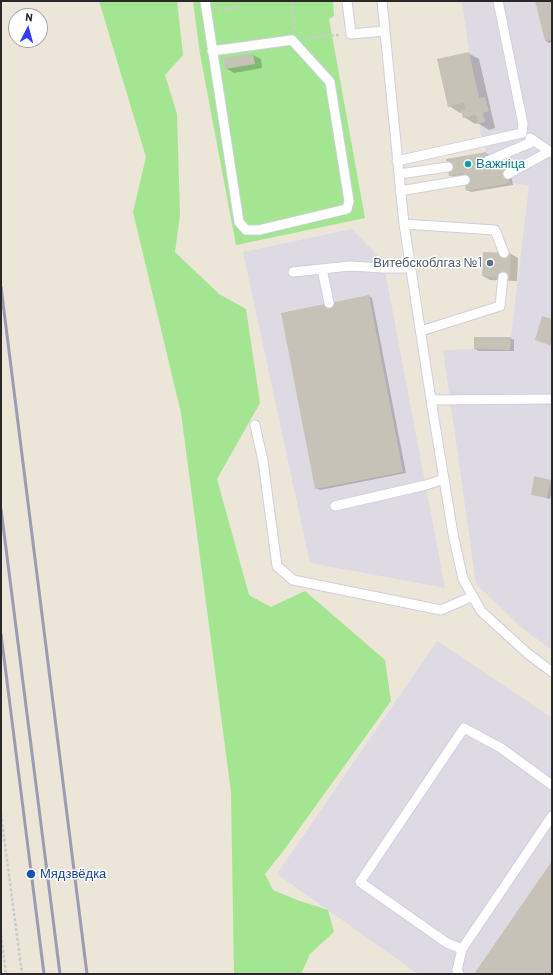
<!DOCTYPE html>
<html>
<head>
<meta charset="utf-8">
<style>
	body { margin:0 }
	#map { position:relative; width:553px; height:975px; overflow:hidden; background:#ebe6d8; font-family:Barlow,sans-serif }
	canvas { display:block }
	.frame { position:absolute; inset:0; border:2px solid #282828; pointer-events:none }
	.north { position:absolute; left:8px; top:8px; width:40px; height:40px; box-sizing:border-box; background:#fff; border:1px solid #a9a9a9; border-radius:50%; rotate:6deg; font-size:11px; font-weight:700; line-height:16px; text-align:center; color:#282828 }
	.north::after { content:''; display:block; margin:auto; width:14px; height:18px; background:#323dff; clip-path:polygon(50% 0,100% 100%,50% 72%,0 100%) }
</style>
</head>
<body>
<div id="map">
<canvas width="553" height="975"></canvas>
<div class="frame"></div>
<div class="north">N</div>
</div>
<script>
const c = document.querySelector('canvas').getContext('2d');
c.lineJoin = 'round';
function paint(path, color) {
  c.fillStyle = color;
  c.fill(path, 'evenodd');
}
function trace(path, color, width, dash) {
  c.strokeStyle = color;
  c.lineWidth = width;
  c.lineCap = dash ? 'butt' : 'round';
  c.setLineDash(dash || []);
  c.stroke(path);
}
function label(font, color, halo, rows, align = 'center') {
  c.font = font + ' Barlow,sans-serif';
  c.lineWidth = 3;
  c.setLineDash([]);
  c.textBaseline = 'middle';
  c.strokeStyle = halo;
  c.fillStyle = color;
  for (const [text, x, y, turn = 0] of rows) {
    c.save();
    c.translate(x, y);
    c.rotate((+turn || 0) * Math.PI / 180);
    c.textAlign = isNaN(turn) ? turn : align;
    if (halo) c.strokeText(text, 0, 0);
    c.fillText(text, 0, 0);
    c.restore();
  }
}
paint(new Path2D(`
	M462,1H552V650L523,629L476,584L443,350L474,349V337H511L529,185L510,183L466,191L464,173L449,176L446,159L486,152L476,115L463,118L461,110L465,109L463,103L448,107L437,59L469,52Z
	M352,229L379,257L386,276L445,588L310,563L243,252Z
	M437,641L552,718V974H418L277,874Z`), '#dedae3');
paint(new Path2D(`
	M99,1H177L183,55L165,75L177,114L180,215L175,252L219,294L246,309L260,403L217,479L249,595L271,607L305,591L385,660L391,701L284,850L265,874L273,890L297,900L328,910L334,932L310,954L301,974H234L231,792L181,413L133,212L146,157Z
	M193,1H333L334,16L329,19L365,218L236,245L200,54Z`), '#a3e591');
paint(new Path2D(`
	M536,1H552V42L549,43L546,41Z
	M468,53L479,59L495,128L489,130L478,123L475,124L464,117L462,112L460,113L449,106Z
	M253,55L261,59L262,68L234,73L226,68L225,59Z
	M486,153L489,155L492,170L506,167L510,169L513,185L471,192L467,190L465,175L453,177L450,175Z
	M484,253L511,254L518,258L517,281L490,280L483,276Z
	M369,296L372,298L406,473L320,490L316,488Z
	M510,338L514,340V351H479L475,349Z
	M551,481L552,482V492L550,499L532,494Z`), '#0003');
paint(new Path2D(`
	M535,1H552V40L545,41Z
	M469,52L479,98L485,97L489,111L483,113L485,122L478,124L476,115L463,118L461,110L465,109L464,103L448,107L437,59Z
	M253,54L255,64L225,69L224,58Z
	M486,152L489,169L507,166L510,183L466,191L464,173L449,176L446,159Z
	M483,252L511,253L510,278L482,276Z
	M369,295L403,472L315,489L281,313Z
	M542,316L552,319V346L535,340Z
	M474,337H511L510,350L474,349Z
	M534,476L551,480L547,498L531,495Z
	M552,861V971L550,974H474Z`), '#c6c2b8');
const service = new Path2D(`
	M205,1L239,222L246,230H259L347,209L349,201L330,82L292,40L212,51
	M347,1L351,34L385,31
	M382,1L404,224L431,400L453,534L463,579L481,611L527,653L552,672
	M530,138L552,153
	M397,161L522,133L523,124L498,1
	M488,161L534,141
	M399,174L448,167
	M508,174L550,151
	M400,191L465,180
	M404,224L495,230L504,253
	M322,269L329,303
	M293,272L350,266L383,268H411
	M421,331L500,306L503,277
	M431,400L552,399
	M255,425L263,461L277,566L293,580L441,610L473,596
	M335,506L426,485L444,479
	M552,785L501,748L464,728L360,882L447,943L462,949L552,816
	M459,974L457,970L462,949`);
trace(service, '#cecfe2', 11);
trace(new Path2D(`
	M292,1L295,29
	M219,10L238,8L237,1
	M306,38L339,35
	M1,814L22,974
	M1,935L6,974`), '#cbcbcb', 2.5, [3, 2]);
trace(service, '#fff', 9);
trace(new Path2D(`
	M1,287L87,974
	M1,509L60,974
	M1,634L44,974`), '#9b9cb4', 3);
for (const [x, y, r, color] of [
	[468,164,4,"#0f9aa8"],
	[490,263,4,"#5c6f8a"],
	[31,874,5,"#1a4fb4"]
]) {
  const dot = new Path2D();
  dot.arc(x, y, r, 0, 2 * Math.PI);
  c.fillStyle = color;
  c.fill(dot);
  trace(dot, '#fff', 1.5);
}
label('13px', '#0d838f', '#fff', [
	["Важніца",476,164]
], 'left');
label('13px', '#4e5e75', '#fff', [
	["Витебскоблгаз №1",482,263]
], 'right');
label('13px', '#164399', '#fff', [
	["Мядзвёдка",40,874]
], 'left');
</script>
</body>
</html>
